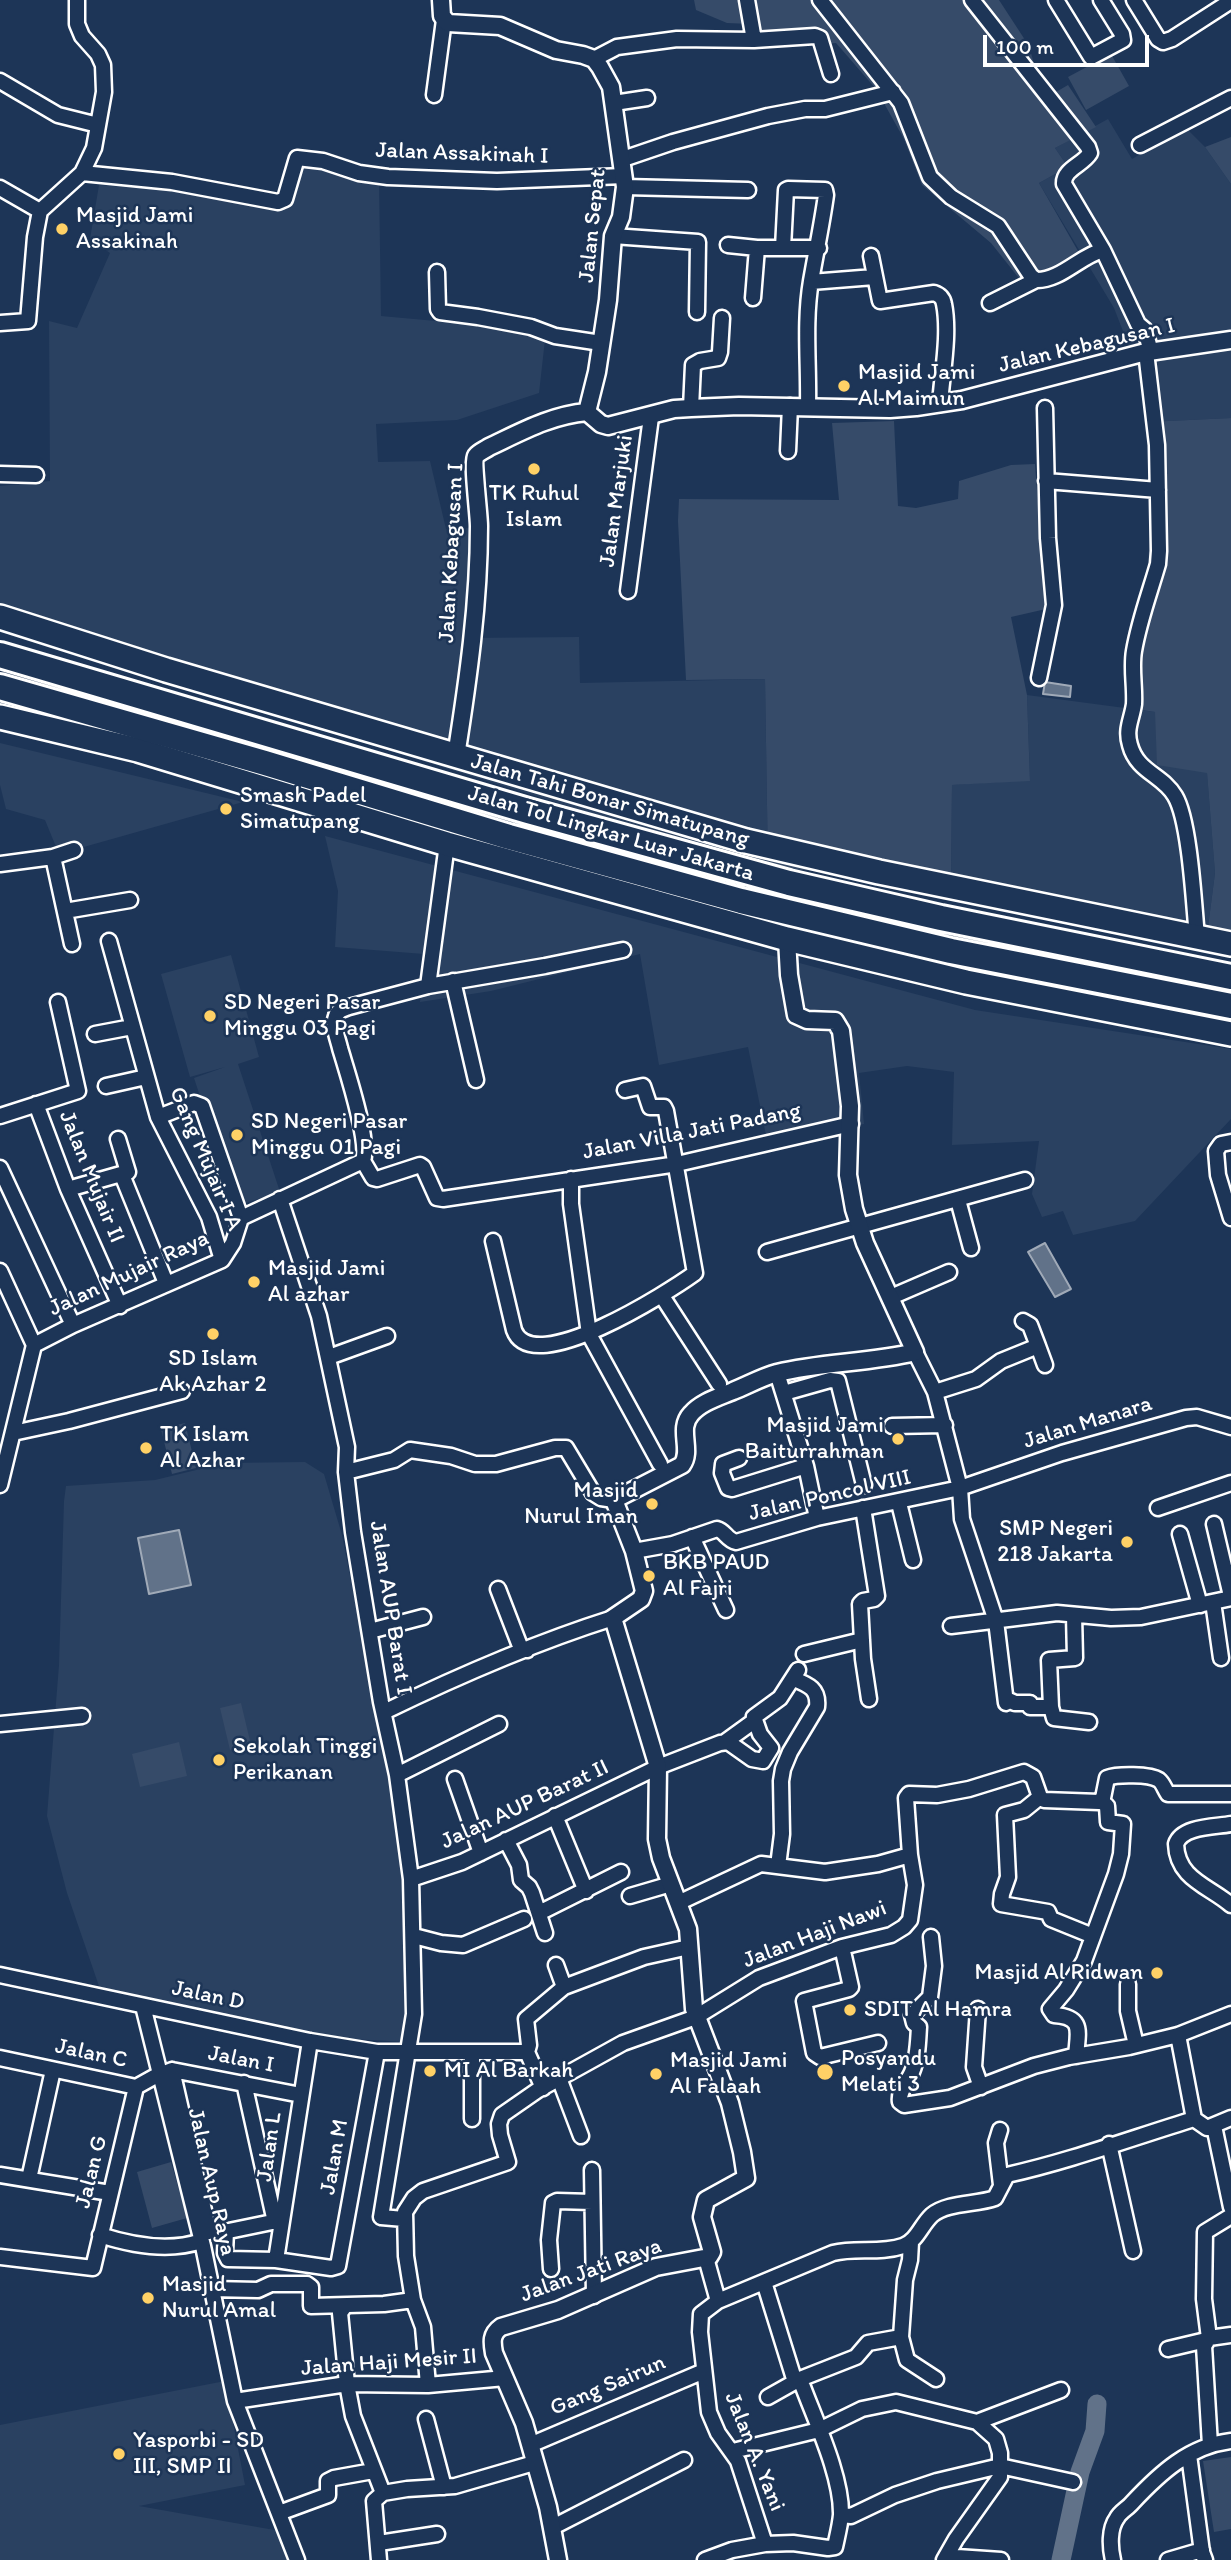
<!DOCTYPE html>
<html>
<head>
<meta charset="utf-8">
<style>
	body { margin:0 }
	#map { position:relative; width:1231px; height:2560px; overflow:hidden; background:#1d3557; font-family:Itim,sans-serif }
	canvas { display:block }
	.scale { position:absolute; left:983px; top:35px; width:166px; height:32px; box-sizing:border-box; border:4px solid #fff; border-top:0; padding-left:9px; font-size:21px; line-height:24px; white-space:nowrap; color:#fff; -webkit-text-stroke:5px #1d3557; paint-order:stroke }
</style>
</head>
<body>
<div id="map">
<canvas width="1231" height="2560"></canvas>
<div class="scale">100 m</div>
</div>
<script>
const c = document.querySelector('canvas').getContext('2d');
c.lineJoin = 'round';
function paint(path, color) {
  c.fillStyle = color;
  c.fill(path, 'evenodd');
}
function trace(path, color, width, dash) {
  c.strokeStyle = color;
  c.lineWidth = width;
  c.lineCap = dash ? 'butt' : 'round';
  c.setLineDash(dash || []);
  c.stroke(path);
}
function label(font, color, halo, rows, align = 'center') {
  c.font = font + ' Itim,sans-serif';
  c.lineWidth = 5;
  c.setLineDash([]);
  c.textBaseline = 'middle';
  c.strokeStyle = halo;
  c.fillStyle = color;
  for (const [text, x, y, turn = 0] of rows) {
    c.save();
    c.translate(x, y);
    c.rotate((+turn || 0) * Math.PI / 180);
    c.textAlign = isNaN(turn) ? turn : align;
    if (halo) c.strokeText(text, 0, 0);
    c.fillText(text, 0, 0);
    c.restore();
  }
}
paint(new Path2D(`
	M1108,119L1132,159L1186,128L1205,147L1231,184V418L1147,422L1143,383L1114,308L1039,183L1068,167L1055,148Z
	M308,160L379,180L381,316L546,331L539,393L457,420L376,424L378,462L430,461L446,529L472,528L465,638L579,637L580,683L765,679L768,868L0,630V486L50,481L49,321L77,328L110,253L90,239L99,185L290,200Z
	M1027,695L1155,712L1207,772L1215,873L1208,927L951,879L952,785L1030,780Z
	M0,743L243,802L59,854L45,820L6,809L0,785Z
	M325,836L975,1010L1231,1049V1119L1135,1221L1073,1235L1063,1211L1042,1217L1032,1194L1039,1141L952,1145L954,1072L907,1066L859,1073L864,1124L767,1140L748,1047L659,1065L640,954L491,991L420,1002L424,954L335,947L338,891Z
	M231,955L259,1057L238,1064L280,1192L236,1206L194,1078L225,1067L190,1077L161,974Z
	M305,1462L324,1474L342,1535L403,1846L409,1977L406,2042L315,2037L101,1992L67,1893L47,1816L59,1665L64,1501L66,1486L155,1480L225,1463Z
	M225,2381L245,2485L139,2506L280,2531L291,2560H0V2425Z`), '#2a4161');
paint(new Path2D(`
	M694,0H999L1029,46L1036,71L1056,92L1068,85L1096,127L1055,148L1068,167L1039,183L1078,251L1026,287L991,243L922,185L904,139L876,89L836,43L754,48L751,24L727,23L696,10Z
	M1111,54L1129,86L1086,110L1068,77Z
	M1231,137V184L1205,147Z
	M1231,418V933L1208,927L1215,873L1207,773L1157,765L1155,712L1135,709C1144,614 1157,517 1147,422Z
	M894,421L898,506L916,508L958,499L959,481L1011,465L1035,464L1046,609L1011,617L1027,695L1030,781L952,785L951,879L768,868L765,679L686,680L678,521L679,499L839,500L832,423Z
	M185,1423L196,1468L172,1474L161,1429Z
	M241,1703L251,1745L230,1750L220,1708Z
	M179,1742L187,1776L140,1787L132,1754Z
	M171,2162L187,2218L152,2228L137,2172Z
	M1231,2457V2529L1214,2532L1203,2461Z`), '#364b69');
const water = new Path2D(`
	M1045,682L1071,686L1070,697L1043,694Z
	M1045,1243L1071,1289L1055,1297L1028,1252Z
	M179,1530L191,1585L149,1594L138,1538Z`);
paint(water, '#617289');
trace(water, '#a0aab8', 2);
trace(new Path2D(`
	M1061,2560L1080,2472L1095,2431L1097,2404`), '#617289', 19);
const minor = new Path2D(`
	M747,0L754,40
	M820,0L901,103L930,177L951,197L998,226L1031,276L1036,280C1060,281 1080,256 1103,250L1138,324L1145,330L1151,352
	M972,0L1088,147L1090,153C1083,165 1063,169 1064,184L1103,250
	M1056,0L1091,57L1123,40L1122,34L1101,0
	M1134,0L1158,39L1163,42L1172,39L1231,1
	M594,59L617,47L677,39L754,40L815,36L820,38L831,74
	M0,81L58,115L98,125
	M434,95L444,20
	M614,103L647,98
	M1140,145L1231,98
	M623,159L673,142L768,116L805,109H825L893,92
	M82,173L172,182L278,202L285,199L297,158L323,161L359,173L388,177L497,181L624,176
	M625,187L748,190
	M0,188L40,211
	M613,236L698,242L697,312
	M728,245L757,248H819
	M783,248L786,190L788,189L825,190L826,195C822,224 816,252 811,281C804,322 809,365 808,406
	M871,256L880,301L934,293C940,295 943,298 944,304C950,334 942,374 940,404
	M437,272L438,309L440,312L478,317L531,327L555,336L601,343
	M811,282L874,277
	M753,298L757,248
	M990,303L1036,280
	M0,323L28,321L35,237L40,211L82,173L94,148L104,92L103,65L98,54L82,36L77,24V0
	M1146,352L1157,445L1159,551L1158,564C1150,592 1139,621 1134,651C1131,668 1135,686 1134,704C1132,719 1125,729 1130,745C1137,772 1163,775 1175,796C1190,821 1194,906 1197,937
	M691,408L693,365L700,361L718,358L720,352L722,318
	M788,451L790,406
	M0,474L36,475
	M1046,481L1158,490
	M628,591L651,417
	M1039,678L1054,605L1048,538L1045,408
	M53,857L72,944
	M0,864L53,857L74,850
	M65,911L130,900
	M109,941L158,1117L209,1217L222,1260
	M453,981L476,1080
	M428,986L545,966L623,950
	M95,1034L132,1027
	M106,1086L146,1077
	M36,1104L68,1189L120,1306
	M0,1116L78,1091L58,1002
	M158,1117L194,1103L202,1106L241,1218
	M1231,1142L1221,1144L1216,1151L1218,1175L1231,1218
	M363,1161L373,1178L377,1179L420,1165L423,1167L437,1198L443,1199L677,1164L851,1124
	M0,1168L73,1325
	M122,1175L166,1283
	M571,1179V1204L589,1334L660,1464
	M68,1189L128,1172L118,1139
	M280,1199L319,1316L347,1447L346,1472L353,1532L381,1702L397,1775L411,1879L414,2014L381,2217L404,2219
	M958,1200L971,1248
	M493,1241L514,1330C532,1380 670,1291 695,1273L666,1111L664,1107H650L643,1086L625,1090
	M767,1252L1025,1180
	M0,1271L34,1345
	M662,1296L719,1384
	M891,1297L949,1272
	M34,1345L73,1325L222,1260L233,1243L241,1218L363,1161C370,1141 347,1072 340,1048C338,1039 332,1026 336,1016C338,1010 344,1009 349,1007L428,986L447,844
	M1038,1346L1045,1365
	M915,1352L935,1392L960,1488L962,1519L996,1621L1006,1703
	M329,1357L387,1336
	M777,1373L806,1466L817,1518
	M935,1392L976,1379L1001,1361L1038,1346L1030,1325L1023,1321
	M784,1393L830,1380L838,1381L864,1485
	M892,1426L945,1425
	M13,1433L69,1421L182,1391
	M739,1458L723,1464L722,1473L728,1488L732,1489L806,1466
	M346,1472L394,1460L410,1450L451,1456L475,1464H496L555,1448H566L593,1493L601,1498L614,1500
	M0,1485L34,1345
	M899,1503L913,1560
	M863,1508L877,1596L874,1599L863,1601L860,1604L863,1659L869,1699
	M1158,1508L1231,1483
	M1214,1524L1231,1596
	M1180,1534L1200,1605
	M692,1537L726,1610
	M634,1551L673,1544L717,1529C725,1531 727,1540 736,1542L817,1518L960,1488L1062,1453L1186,1418L1197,1417L1231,1427
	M498,1589L520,1646L527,1650
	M1213,1602L1221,1658
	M1074,1615L1075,1658L1049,1660L1051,1707L1054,1718L1089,1722
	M951,1626L1057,1613L1111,1618L1141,1617L1231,1598
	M370,1631L423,1617
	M804,1654L862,1640
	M1006,1699L1015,1703H1030V1707H1051
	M384,1712C458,1676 534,1643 613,1618
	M0,1724L82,1716
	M725,1742L754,1721
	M397,1775L499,1724
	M455,1779L481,1853
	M1040,1797L1024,1810L1005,1815L1008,1877L1002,1894L1001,1904L1048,1912L1051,1919L1093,1936
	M1040,1797L1044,1800L1099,1802L1103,1798L1107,1778C1117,1774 1150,1774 1159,1780C1163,1783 1165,1790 1168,1794H1231
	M555,1816L586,1891
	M1231,1824C1215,1827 1182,1826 1176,1844C1177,1879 1209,1886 1231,1905
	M506,1840L519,1865L521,1880L529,1887L532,1893L545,1933
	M778,1866L782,1834L781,1781L783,1769L790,1752L817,1707C819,1689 809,1685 794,1679
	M411,1879L462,1862L658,1767L720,1743L728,1742L752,1759L763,1761L771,1748L760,1734L754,1717L780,1698L798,1670
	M630,1896L671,1884
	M678,1903L761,1864L825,1872L878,1864L910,1855
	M539,1913L621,1872
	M414,1936L441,1943L463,1945L524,1919
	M931,1937L934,1966L930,1997L912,2015L914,2023L919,2027C918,2042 918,2058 912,2072C908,2082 898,2091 900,2102L904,2105L950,2098L1034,2066L1069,2057L1129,2047L1178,2035L1231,2014
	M842,1947L851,1987L849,1989L804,2001L814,2053L820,2057L878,2043
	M556,1965L564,1987
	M0,1975L310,2041L377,2052H527
	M1128,1984V2011L1136,2045
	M143,2006L203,2246L235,2401L297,2560
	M978,2009L974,2067L981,2087
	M472,2052V2119
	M527,2052L529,2045L526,2019L564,1987L644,1957L689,1947
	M527,2052L543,2088
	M1076,2056C1078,2031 1084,2017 1054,2015L1050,2009L1066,1990L1084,1961L1116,1874L1121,1854L1123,1824L1108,1822L1107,1806L1101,1801
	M0,2058L136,2087L154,2077L172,2070L301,2095
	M172,2070L209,2232
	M559,2078L581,2136
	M244,2083L275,2222
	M1194,2119L1207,2128L1231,2118
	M1214,2126L1231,2207
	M1000,2130L996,2143L1001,2185
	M1109,2144L1133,2251
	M592,2170L594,2296
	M0,2175L110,2193
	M29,2179L53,2070
	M226,2231L225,2253L228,2259L276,2260L331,2268L338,2266L377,2052
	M219,2233L282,2220
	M100,2235C131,2245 170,2252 201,2241
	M0,2257L93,2268L136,2087
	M706,2258L718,2301
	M276,2260L310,2041
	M551,2269L549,2240L553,2203L557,2201L592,2202
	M764,2282L795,2382
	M212,2289L258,2290L271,2284H307L311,2287V2306L384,2304L413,2300
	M345,2306L340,2313L347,2384L353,2416L383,2493
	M901,2337L905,2280L910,2260L911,2242
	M1209,2338L1204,2299L1205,2232L1231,2216
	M1168,2349L1206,2340
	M428,2385L423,2327L413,2300L406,2256L405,2212L414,2198L423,2191L508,2162L500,2135L499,2124L502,2115L538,2090L623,2043L696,2017L759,1978L842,1947L891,1935L904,1927L910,1920L915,1885L910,1855L906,1798L909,1794L937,1795L969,1789L1024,1772L1033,1777L1040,1797
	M768,2397L800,2379L856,2357L868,2343L901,2337L907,2360L936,2379
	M235,2401L347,2384L428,2385L505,2378
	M426,2419L444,2487
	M977,2422L1061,2390
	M530,2445L704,2371
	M1210,2445L1204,2346L1209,2338L1231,2335
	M733,2451L819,2430L862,2409L896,2402L977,2422L996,2439L1000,2453V2477L956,2539L944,2560
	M1189,2455L1202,2552L1205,2560
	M279,2513L328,2495V2481L334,2478L373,2471
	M841,2515L851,2516L895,2495L937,2481L1000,2466L1073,2482
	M553,2527L684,2460
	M379,2543L437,2534
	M765,2544L793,2543L828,2548L835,2547C837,2537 840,2526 841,2515C842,2475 814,2418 800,2379
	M379,2560L374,2501L383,2493L407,2489L455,2486L534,2463
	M705,2560L732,2550L765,2544L738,2461L718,2433L709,2412L700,2332L701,2314L718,2301L833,2253C856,2247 879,2254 903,2246C917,2241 921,2225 932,2215C948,2202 976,2205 995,2198L1007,2175C1070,2161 1132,2138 1194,2119L1178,2035
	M950,2560L957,2557L1001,2560
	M1113,2560C1110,2547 1109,2529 1117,2518C1120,2512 1128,2508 1132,2503C1160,2473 1189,2446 1231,2441
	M1168,2560L1202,2550`);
const tertiary = new Path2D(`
	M441,0L442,16L448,23L500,26L556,50L583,55L594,59L600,67L611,87L625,187L621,217L613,236L608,300L597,372L587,412
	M456,756C468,680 479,603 479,526C479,514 472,462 476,456C479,452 485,450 489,447C521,432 551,415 587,412L601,424L608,426L674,409L691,408L739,406L890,409L916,407L962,400L1142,353L1231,340
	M558,2560L548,2507L524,2423L494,2353C492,2342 491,2334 501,2327L558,2310L656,2267L709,2257L712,2252L702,2217L706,2200L746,2178L742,2152L730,2103L694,2009L688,1929L661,1858L657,1839L658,1767L613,1618L641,1599L644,1591L634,1551L614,1500L682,1465C693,1450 677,1429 691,1414C701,1402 719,1397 733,1391C748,1385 762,1377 777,1373C823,1362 870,1363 915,1352L865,1243L854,1209L848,1175L850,1106L841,1031L835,1021L807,1020L796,1015L789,975L787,939`);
const trunk = new Path2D(`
	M0,617L166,670L746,841L879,872L1231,944
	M0,717L138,750L447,844L787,939L966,982L1231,1034`);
const motorway = new Path2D(`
	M0,655L528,811L789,883L941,918L1231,977
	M0,687L265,763L509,837L741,901L951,951L1231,1006`);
trace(minor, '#fff', 19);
trace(tertiary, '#fff', 21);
trace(trunk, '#fff', 28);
trace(motorway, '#fff', 30);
trace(minor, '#1d3557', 14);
trace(tertiary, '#1d3557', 16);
trace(trunk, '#1d3557', 23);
trace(motorway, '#1d3557', 24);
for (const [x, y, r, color] of [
	[62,229,7,"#ffd166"],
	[844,386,7,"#ffd166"],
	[534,469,7,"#ffd166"],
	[226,809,7,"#ffd166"],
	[210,1016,7,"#ffd166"],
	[237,1135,7,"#ffd166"],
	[254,1282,7,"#ffd166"],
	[213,1334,7,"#ffd166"],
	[898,1439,7,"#ffd166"],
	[146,1448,7,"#ffd166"],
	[652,1504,7,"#ffd166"],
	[1127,1542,7,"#ffd166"],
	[649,1576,7,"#ffd166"],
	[219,1760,7,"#ffd166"],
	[1157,1973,7,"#ffd166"],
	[850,2010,7,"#ffd166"],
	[430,2071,7,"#ffd166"],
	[825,2072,9,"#ffd166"],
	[656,2074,7,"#ffd166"],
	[148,2298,7,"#ffd166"],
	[119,2454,7,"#ffd166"]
]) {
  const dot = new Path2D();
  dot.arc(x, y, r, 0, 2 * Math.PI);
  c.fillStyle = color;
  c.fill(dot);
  trace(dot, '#1d3557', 2.5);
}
label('23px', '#fff', '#1d3557', [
	["Jalan Assakinah I",462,154,2],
	["Jalan Sepat",593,226,-84],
	["Jalan Kebagusan I",1087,346,-13],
	["Jalan Marjuki",617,501,-82],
	["Jalan Kebagusan I",452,553,-87],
	["Jalan Tahi Bonar Simatupang",610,801,16],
	["Jalan Tol Lingkar Luar Jakarta",611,834,16],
	["Jalan Villa Jati Padang",692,1132,-11],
	["Gang Mujair I A",205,1159,67],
	["Jalan Mujair II",91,1177,68],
	["Jalan Mujair Raya",129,1274,-25],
	["Jalan Manara",1088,1423,-17],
	["Jalan Poncol VIII",830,1496,-13],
	["Jalan AUP Barat I",390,1608,81],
	["Jalan AUP Barat II",525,1805,-25],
	["Jalan Haji Nawi",815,1935,-21],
	["Jalan D",208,1996,12],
	["Jalan C",91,2054,12],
	["Jalan I",241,2060,11],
	["Jalan L",270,2147,-82],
	["Jalan M",335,2157,-80],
	["Jalan G",92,2172,-76],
	["Jalan Aup Raya",211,2182,77],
	["Jalan Jati Raya",591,2271,-20],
	["Jalan Haji Mesir II",389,2363,-4],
	["Gang Sairun",608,2386,-23],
	["Jalan A. Yani",754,2452,68]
]);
label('23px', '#fff', '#1d3557', [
	["Masjid Jami",76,216],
	["Assakinah",76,242],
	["Masjid Jami",858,373],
	["Al Maimun",858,399],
	["TK Ruhul",534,494,"center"],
	["Islam",534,520,"center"],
	["Smash Padel",240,796],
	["Simatupang",240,822],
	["SD Negeri Pasar",224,1003],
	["Minggu 03 Pagi",224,1029],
	["SD Negeri Pasar",251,1122],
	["Minggu 01 Pagi",251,1148],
	["Masjid Jami",268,1269],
	["Al azhar",268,1295],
	["SD Islam",213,1359,"center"],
	["Ak Azhar 2",213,1385,"center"],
	["Masjid Jami",884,1426,"right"],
	["Baiturrahman",884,1452,"right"],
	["TK Islam",160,1435],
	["Al Azhar",160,1461],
	["Masjid",638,1491,"right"],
	["Nurul Iman",638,1517,"right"],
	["SMP Negeri",1113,1529,"right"],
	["218 Jakarta",1113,1555,"right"],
	["BKB PAUD",663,1563],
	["Al Fajri",663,1589],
	["Sekolah Tinggi",233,1747],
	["Perikanan",233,1773],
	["Masjid Al Ridwan",1143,1973,"right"],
	["SDIT Al Hamra",864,2010],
	["Posyandu",841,2059],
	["Melati 3",841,2085],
	["Masjid Jami",670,2061],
	["Al Falaah",670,2087],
	["MI Al Barkah",444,2071],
	["Masjid",162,2285],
	["Nurul Amal",162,2311],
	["Yasporbi - SD",133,2441],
	["III, SMP II",133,2467]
], 'left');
</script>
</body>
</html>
